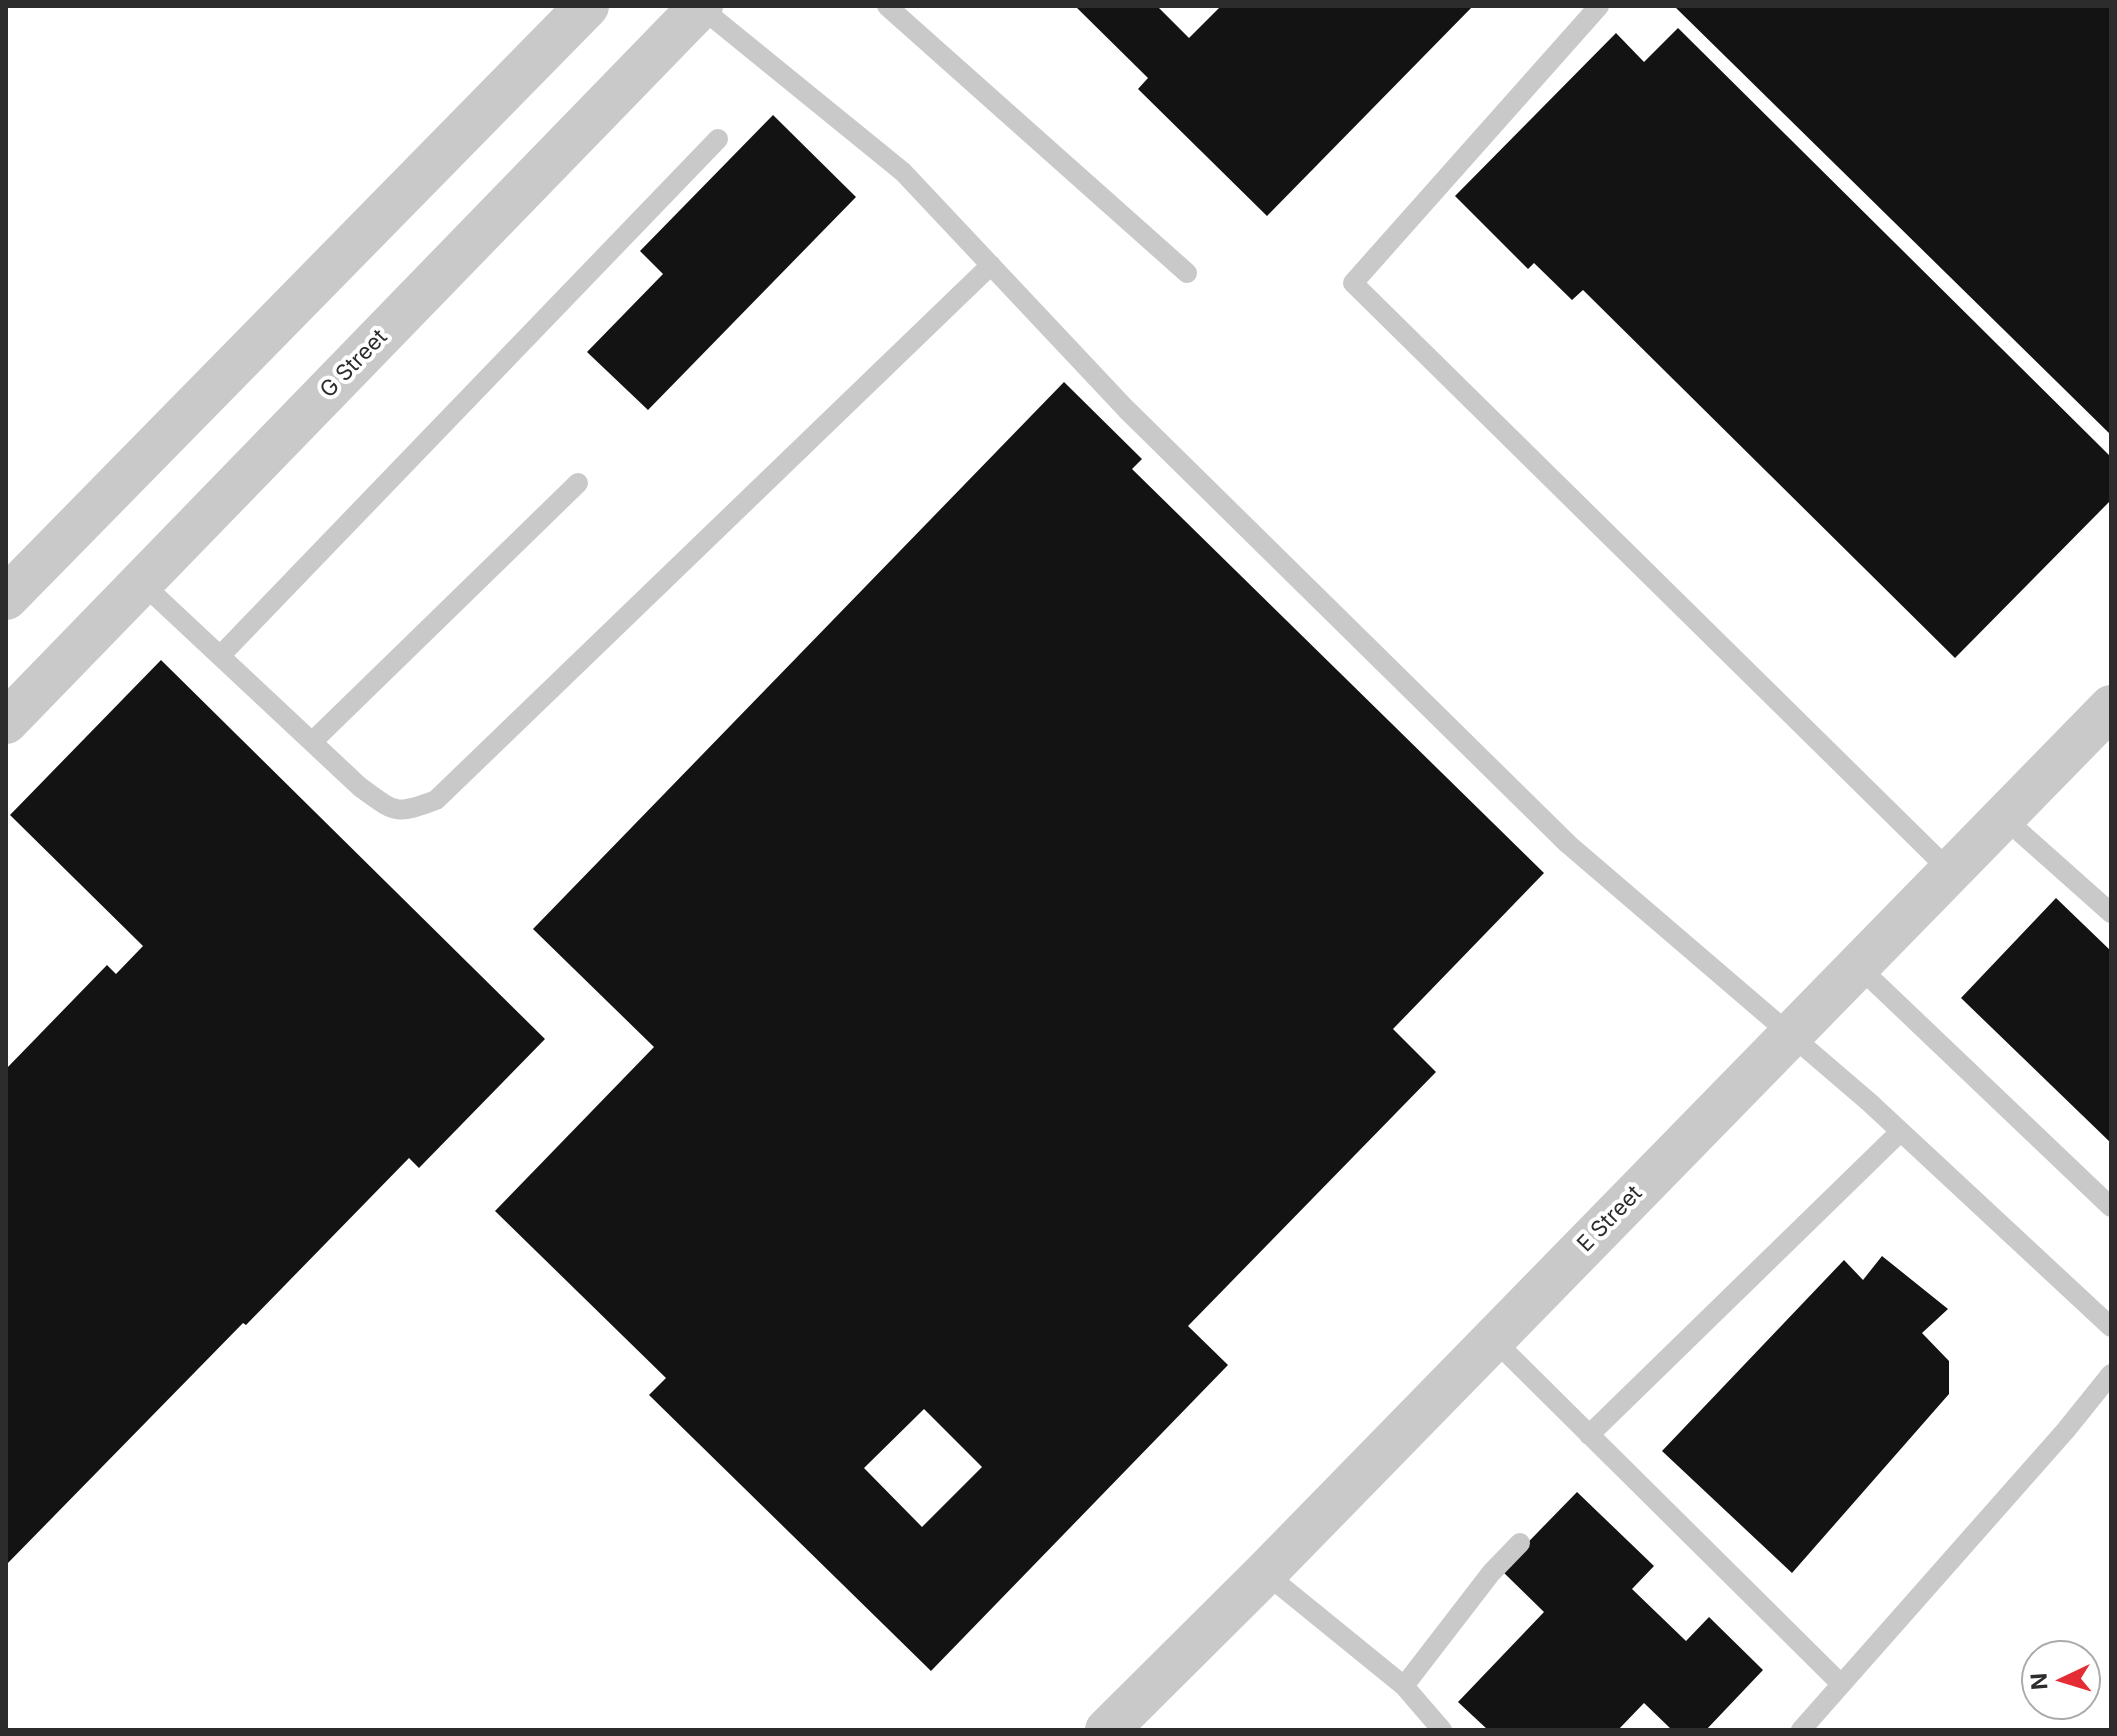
<!DOCTYPE html>
<html>
<head>
<meta charset="utf-8">
<style>
	body { margin:0 }
	#map { position:relative; width:2117px; height:1736px; overflow:hidden; background:#fff; font-family:Inter,sans-serif }
	canvas { display:block }
	.frame { position:absolute; inset:0; border:8px solid #2c2c2c; pointer-events:none }
	.north { position:absolute; left:2021px; top:1640px; width:80px; height:80px; box-sizing:border-box; background:#fff; border:2px solid #ababab; border-radius:50%; rotate:266deg; font-size:22px; font-weight:700; line-height:32px; text-align:center; color:#2c2c2c }
	.north::after { content:''; display:block; margin:auto; width:28px; height:36px; background:#e52c35; clip-path:polygon(50% 0,100% 100%,50% 72%,0 100%) }
</style>
</head>
<body>
<div id="map">
<canvas width="2117" height="1736"></canvas>
<div class="frame"></div>
<div class="north">N</div>
</div>
<script>
const c = document.querySelector('canvas').getContext('2d');
c.lineJoin = 'round';
function paint(path, color) {
  c.fillStyle = color;
  c.fill(path, 'evenodd');
}
function trace(path, color, width, dash) {
  c.strokeStyle = color;
  c.lineWidth = width;
  c.lineCap = dash ? 'butt' : 'round';
  c.setLineDash(dash || []);
  c.stroke(path);
}
function label(font, color, halo, rows, align = 'center') {
  c.font = font + ' Inter,sans-serif';
  c.lineWidth = 8;
  c.setLineDash([]);
  c.textBaseline = 'middle';
  c.strokeStyle = halo;
  c.fillStyle = color;
  for (const [text, x, y, turn = 0] of rows) {
    c.save();
    c.translate(x, y);
    c.rotate((+turn || 0) * Math.PI / 180);
    c.textAlign = isNaN(turn) ? turn : align;
    if (halo) c.strokeText(text, 0, 0);
    c.fillText(text, 0, 0);
    c.restore();
  }
}
paint(new Path2D(`
	M1075,6H1157L1189,38L1221,6H1473L1267,216L1138,89L1148,78Z
	M1674,6H2111V435Z
	M1678,28L2111,457V500L1955,658L1583,290L1572,300L1534,263L1528,269L1455,196L1616,33L1644,62Z
	M773,115L856,197L648,410L587,352L663,274L640,251Z
	M1064,382L1142,459L1132,469L1544,873L1393,1029L1436,1072L1188,1326L1228,1365L931,1671L649,1395L666,1378L495,1211L654,1047L533,929ZM924,1409L982,1467L922,1527L864,1468Z
	M161,660L545,1039L419,1168L409,1158L246,1325L243,1323L6,1565V1069L107,965L116,974L143,946L10,815Z
	M2056,898L2111,951V1143L1961,998Z
	M1882,1256L1948,1309L1922,1333L1949,1361V1394L1792,1573L1662,1451L1844,1260L1863,1280Z
	M1577,1492L1654,1566L1632,1589L1686,1641L1709,1617L1763,1670L1706,1730H1672L1644,1703L1618,1730H1488L1458,1702L1544,1612L1501,1570Z`), '#131313');
trace(new Path2D(`
	M887,6L1187,273
	M1599,6L1353,283L1950,871
	M700,7L903,172L1126,409L1568,844L1869,1102L2111,1327
	M142,583L360,787C395,812 394,816 436,800L991,265
	M220,656L718,139
	M312,742L578,483
	M2003,817L2111,913
	M1858,966L2111,1207
	M1493,1339L1840,1683
	M1589,1435L1900,1132
	M1265,1573L1404,1686
	M1442,1730L1404,1686L1491,1573L1520,1543
	M1801,1730L2066,1430L2111,1374`), '#c9c9c9', 20);
trace(new Path2D(`
	M6,598L587,6
	M6,722L701,6
	M1107,1730L1265,1573L2111,707`), '#c9c9c9', 44);
label('22px', '#2c2c2c', '#fff', [
	["G Street",354,364,-46],
	["E Street",1610,1219,-46]
]);
</script>
</body>
</html>
